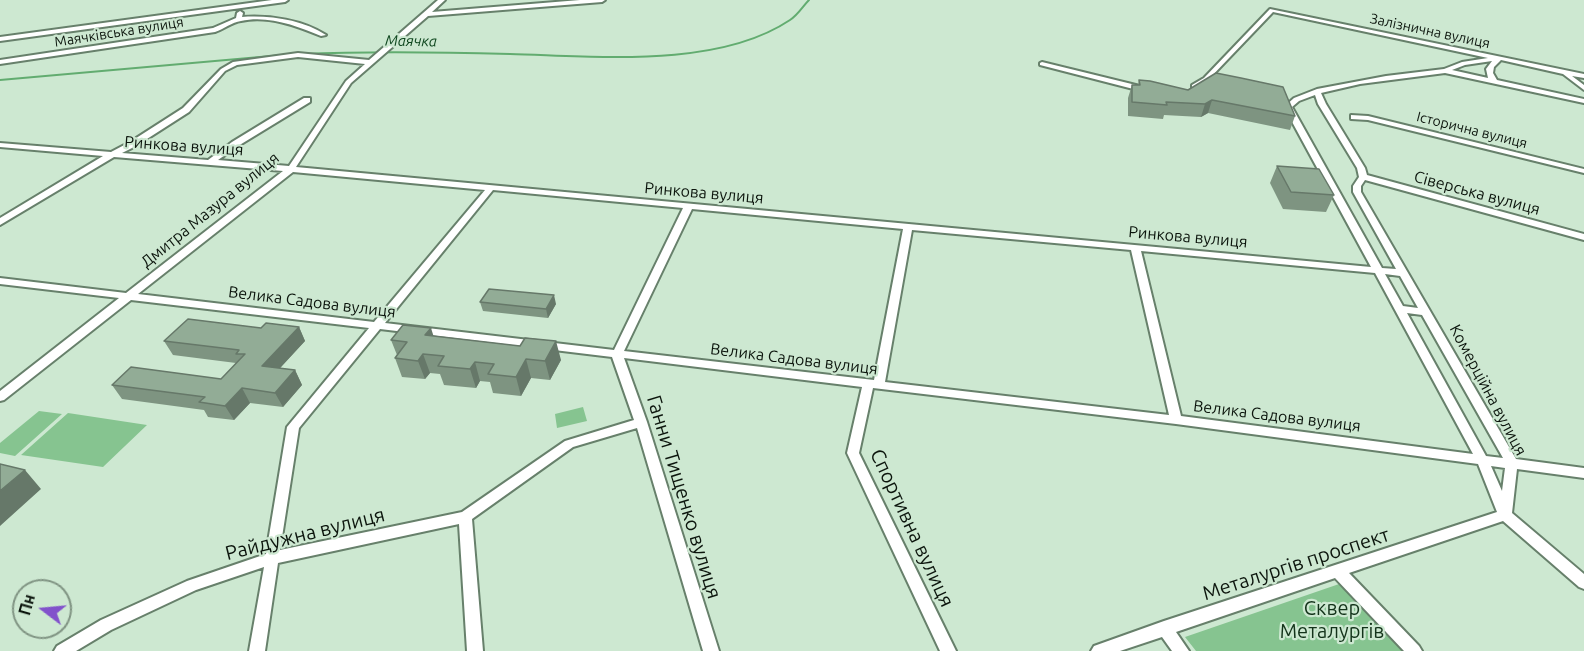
<!DOCTYPE html>
<html>
<head>
<meta charset="utf-8">
<style>
	body { margin:0 }
	#map { position:relative; width:1584px; height:651px; overflow:hidden; background:#cde8d1; font-family:Ubuntu,sans-serif }
	canvas { display:block }
	.north { position:absolute; left:12px; top:579px; width:60px; height:60px; box-sizing:border-box; background:#cde8d1; border:2px solid #809483; border-radius:50%; rotate:286deg; font-size:16px; font-weight:700; line-height:24px; text-align:center; color:#0c150d }
	.north::after { content:''; display:block; margin:auto; width:21px; height:27px; background:#8252cb; clip-path:polygon(50% 0,100% 100%,50% 72%,0 100%) }
</style>
</head>
<body>
<div id="map">
<canvas width="1584" height="651"></canvas>
<div class="north">Пн</div>
</div>
<script>
const c = document.querySelector('canvas').getContext('2d');
c.lineJoin = 'round';
function paint(path, color) {
  c.fillStyle = color;
  c.fill(path, 'evenodd');
}
function trace(path, color, width, dash) {
  c.strokeStyle = color;
  c.lineWidth = width;
  c.lineCap = dash ? 'butt' : 'round';
  c.setLineDash(dash || []);
  c.stroke(path);
}
function label(font, color, halo, rows, align = 'center') {
  c.font = font + ' Ubuntu,sans-serif';
  c.lineWidth = 4.5;
  c.setLineDash([]);
  c.textBaseline = 'middle';
  c.strokeStyle = halo;
  c.fillStyle = color;
  for (const [text, x, y, turn = 0] of rows) {
    c.save();
    c.translate(x, y);
    c.rotate((+turn || 0) * Math.PI / 180);
    c.textAlign = isNaN(turn) ? turn : align;
    if (halo) c.strokeText(text, 0, 0);
    c.fillText(text, 0, 0);
    c.restore();
  }
}
paint(new Path2D(`
	M583,407L587,421L557,428L555,414Z
	M39,411L62,414L15,456L0,453V443Z
	M68,413L147,425L103,467L21,455Z
	M1342,583L1405,651H1196L1185,637Z`), '#86c490');
trace(new Path2D(`
	M301,54C371,51 440,52 510,54C594,56 717,69 790,20C798,15 803,6 809,0
	M0,80L294,54`), '#62ac70', 2);
const minor = new Path2D(`
	M272,0H288L285,2L0,41V37Z
	M438,0H445L432,12L580,0H605L602,2L428,16L351,83L296,167L1371,267L1284,107L1294,98L1317,89L1386,76L1444,69L1462,62L1488,58L1273,12L1208,80L1198,89H1192V85L1204,78L1270,9L1584,74V78L1572,76L1584,85V90L1563,74L1501,60L1494,67L1493,73L1497,80L1584,99V103L1445,73L1360,84L1321,93L1326,104L1365,168L1367,175L1584,234V240L1365,180L1361,186V192L1516,459L1584,468V478L1517,469L1512,513L1584,574V589L1579,587L1503,521L1349,573L1419,646L1422,651H1404L1335,578L1176,632L1189,651H1172L1162,637L1120,651H1091L1094,646L1164,621L1497,512L1478,464L1176,424L873,388L859,453L956,651H940L847,453L862,387L624,358L647,422L719,651H703L637,428L573,447L472,519L483,651H467L459,524L278,563L265,651H249L264,567L196,590L111,630L76,651H54L57,646L101,620L187,581L266,554L287,427L369,328L131,300L4,400L0,401V391L119,298L0,284V278L126,293L283,171L114,157L0,225V218L103,156L0,147V143L111,152L130,142L183,108L221,69L233,62L298,53L369,60ZM298,57L365,64L346,81L289,166L218,160L238,146L310,102V98H304L232,142L208,160L122,153L136,146L189,112L225,71L237,65ZM1492,61L1486,69L1488,78L1452,70L1465,65ZM1315,95L1318,104L1357,168L1359,177L1353,186V192L1396,269L1382,268L1292,107L1299,101ZM293,172L485,190L374,322L138,294ZM493,190L683,208L614,350L385,323ZM692,209L903,229L874,380L624,351ZM912,230L1131,250L1169,415L885,382ZM1141,251L1375,273L1473,454L1181,416ZM1385,274L1400,276L1418,308L1403,306ZM1407,313L1422,315L1503,458L1486,456ZM380,329L612,357L634,420L565,441L462,512L280,550L299,428ZM1491,466L1505,468L1502,491Z
	M240,11L243,13L242,17C270,15 303,20 326,35L321,36C297,26 268,15 241,21C232,22 224,29 215,32L0,64V60L213,28L236,18L237,13Z
	M1042,62L1148,88L1149,90L1145,92L1040,65V63Z
	M1351,115L1368,116L1584,169V173L1368,120L1351,119Z`);
trace(minor, '#67806b', 4);
paint(minor, '#fff');
paint(new Path2D(`
	M1139,80L1295,116L1290,130L1208,113L1201,117L1164,115L1163,119L1128,116V98L1132,85H1138Z
	M1277,166L1334,195L1326,212L1283,209L1270,183Z
	M480,302L556,304L548,318L483,311Z
	M299,327L305,341L280,368L295,370L302,385L283,407L250,403L234,420L208,417L204,410L122,399L112,385L221,379L236,363L173,355L164,341L261,328Z
	M434,336L561,360L550,380L531,378L521,396L493,393L490,382L480,381L476,388L444,385L440,374L430,373L425,379L402,377L395,358L397,355L391,340Z`), '#7e9481');
paint(new Path2D(`
	M1212,100L1208,113L1201,117L1205,104Z
	M554,295L556,304L548,318L546,309Z
	M299,327L305,341L269,380L262,366Z
	M431,328L437,347L425,335Z
	M556,341L561,360L550,380L545,361Z
	M423,354L430,373L425,379L418,361Z
	M526,359L531,378L521,396L516,377Z
	M475,362L480,381L476,388L470,369Z
	M295,370L302,385L283,407L275,393Z
	M242,388L250,403L234,420L225,406Z
	M25,470L41,489L0,526V491Z`), '#667869');
const building = new Path2D(`
	M1216,73L1241,78L1283,87L1295,116L1212,100L1205,104L1166,102L1167,105L1132,102V85H1140L1139,80L1150,81L1188,90Z
	M1277,166L1319,169L1334,195L1291,192Z
	M489,289L554,295L546,309L480,302Z
	M188,319L261,328L266,323L299,327L262,366L295,370L275,393L242,388L225,406L199,402L205,397L112,385L131,367L221,379L245,354H236L239,350L164,341Z
	M403,325L431,328L425,335L520,346L525,338L556,341L545,361L526,359L516,377L488,374L494,364L475,362L470,369L438,366L444,356L423,354L418,361L395,358L407,342L391,340Z
	M0,464L25,470L0,491Z`);
paint(building, '#92ac96');
trace(building, '#667869', 1.5);
label('14px', '#0c150d', '#cde8d1', [
	["Залізнична вулиця",1430,31,12],
	["Маячківська вулиця",119,32,-9],
	["Історична вулиця",1472,130,14]
]);
label('italic 15px', '#0f471f', '#cde8d1', [
	["Маячка",411,41,1]
]);
label('16px', '#0c150d', '#cde8d1', [
	["Ринкова вулиця",184,146,4],
	["Ринкова вулиця",704,193,5],
	["Сіверська вулиця",1477,193,15],
	["Дмитра Мазура вулиця",210,210,-39],
	["Ринкова вулиця",1188,237,5],
	["Велика Садова вулиця",312,302,7],
	["Велика Садова вулиця",794,359,7],
	["Комерційна вулиця",1488,390,62],
	["Велика Садова вулиця",1277,416,7]
]);
label('20px', '#0c150d', '#cde8d1', [
	["Ганни Тищенко вулиця",684,497,73],
	["Спортивна вулиця",912,528,65],
	["Райдужна вулиця",305,534,-14],
	["Металургів проспект",1296,564,-18]
]);
label('20px', '#13331a', '#cde8d1', [
	["Сквер",1332,608],
	["Металургів",1332,631]
]);
</script>
</body>
</html>
